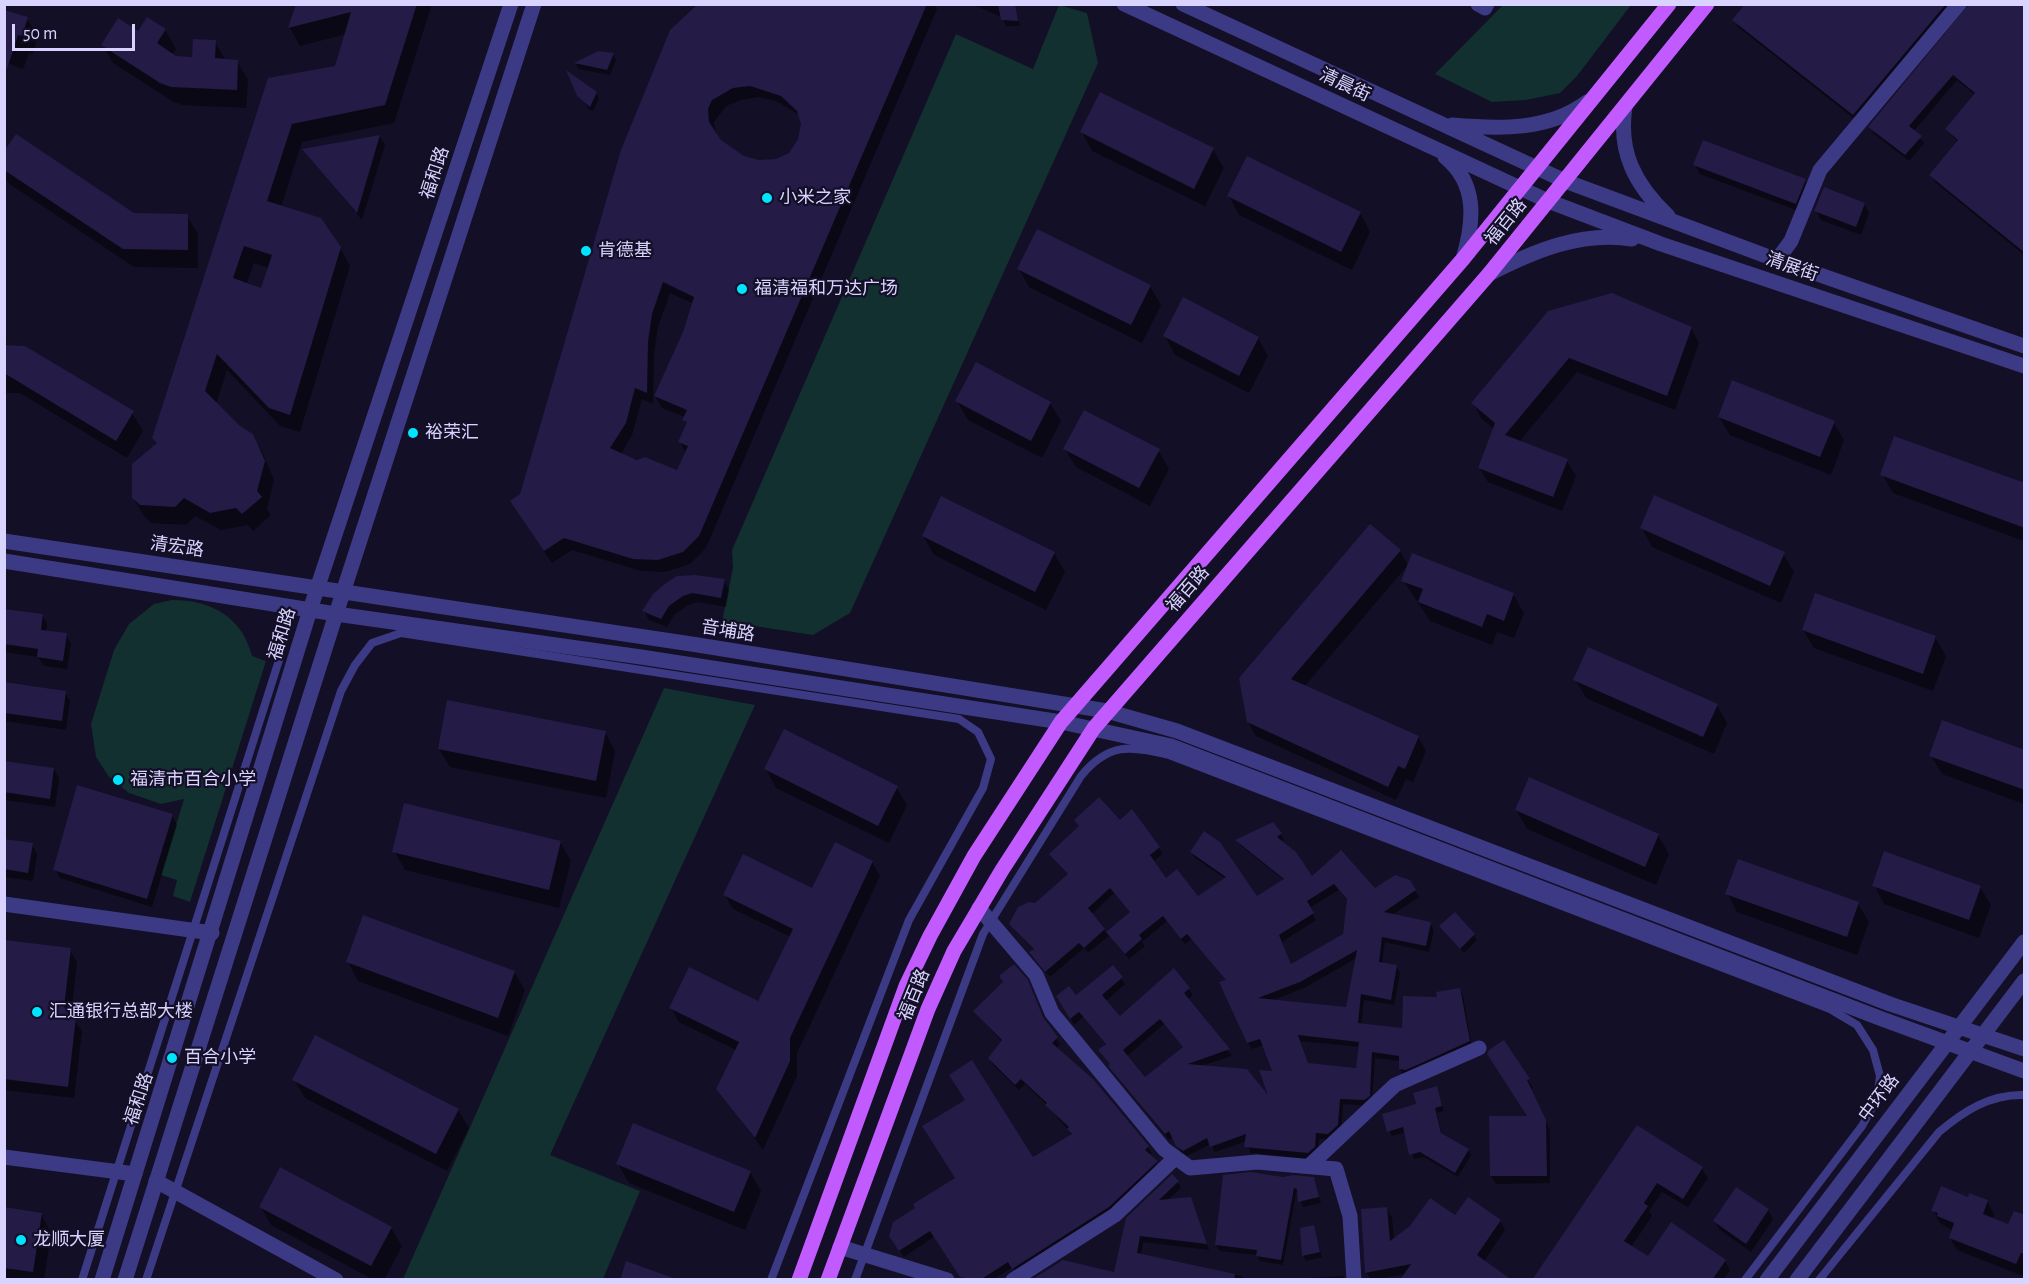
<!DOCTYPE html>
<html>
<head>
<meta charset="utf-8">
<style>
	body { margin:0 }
	#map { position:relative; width:2029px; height:1284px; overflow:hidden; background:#130f26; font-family:"Alegreya Sans",sans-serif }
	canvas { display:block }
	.frame { position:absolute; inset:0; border:6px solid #d9d4ff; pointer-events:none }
	.scale { position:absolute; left:12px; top:24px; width:123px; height:27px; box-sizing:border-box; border:3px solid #d9d4ff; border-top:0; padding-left:8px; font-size:18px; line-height:21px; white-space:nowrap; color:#d9d4ff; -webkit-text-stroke:4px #130f26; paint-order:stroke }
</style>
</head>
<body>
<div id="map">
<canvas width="2029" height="1284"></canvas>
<div class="frame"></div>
<div class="scale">50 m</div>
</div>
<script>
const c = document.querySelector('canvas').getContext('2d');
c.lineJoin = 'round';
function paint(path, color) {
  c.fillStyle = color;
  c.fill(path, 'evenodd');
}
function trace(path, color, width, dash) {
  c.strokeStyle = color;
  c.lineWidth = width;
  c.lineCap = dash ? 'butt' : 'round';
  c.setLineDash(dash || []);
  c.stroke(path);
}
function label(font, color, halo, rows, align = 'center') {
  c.font = font + ' "Alegreya Sans","Noto Sans SC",sans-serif';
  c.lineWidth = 4.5;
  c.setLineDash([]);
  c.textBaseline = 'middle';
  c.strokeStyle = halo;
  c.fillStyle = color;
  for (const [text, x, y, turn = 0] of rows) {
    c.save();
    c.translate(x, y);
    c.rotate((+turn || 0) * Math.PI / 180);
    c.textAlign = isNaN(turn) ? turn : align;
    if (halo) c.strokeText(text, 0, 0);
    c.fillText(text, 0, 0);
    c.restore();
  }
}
paint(new Path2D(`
	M1059,5L1087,13L1098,63L850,613L813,635L722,621L733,568L732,550L956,34L1033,69Z
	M1503,5V4L1631,5L1577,76L1560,93L1526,100L1492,102L1435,74Z
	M172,600C212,600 242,617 252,656L266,661L190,902L173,896L177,880L161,875L184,799L161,804L129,793L109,777L96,757L91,724L114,650L129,624L154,604Z
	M664,688L755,705L550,1155L640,1191L603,1279H403Z`), '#12302f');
paint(new Path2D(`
	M298,4H432L394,123L302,142L281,207L340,248L350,266L300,432L280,426L227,370L216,404L239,427L252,435L263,454L274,480L267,509L271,515L253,531L248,525L221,530L195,516L186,525L151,523L144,516L133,498L158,444L269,79L336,67L346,34L300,46L290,28ZM254,263L269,268L262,289L247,283Z
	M700,4H934L937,9L706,548L690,564L665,572L641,571L572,550L552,563L519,514L522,495ZM758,97L776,101L798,114L803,124L800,140L790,154L777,160L759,162L743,157L720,141L716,135L714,122L726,106L741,100ZM670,293L694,304L685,333L655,396L662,408L685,417L687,425L680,442L686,453L678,472L621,454L632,435L642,399L653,404L654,355L658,327Z
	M971,4H1013L1020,26H1006L1002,17Z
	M1747,4H1955L1857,121L1738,27L1734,20Z
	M2024,4V255L1935,182L1931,175L1958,142L1947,130L1975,95L1957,80L1914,131L1924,143L1909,161L1874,134L1870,128Z
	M4,11L27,19L38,37L33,54L29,53L23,69L4,62Z
	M165,30L176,49L172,55L176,58L194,59L215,42L226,61H237L248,80L246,108L183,105L172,101L113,63L103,45L139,33Z
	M606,52L613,54L616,60L610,75L579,69L576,64L590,55Z
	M570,75L596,93L599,98L593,111L588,108Z
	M1082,132L1213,150L1224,168L1205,206L1092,151Z
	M380,137L385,145L362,220L305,151Z
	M4,154L134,215L187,216L198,234V268L134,267L8,183L4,176Z
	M1695,165L1805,180L1810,189L1801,212L1700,174Z
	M1229,196L1360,213L1370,232L1352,270L1239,215Z
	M1864,204L1869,213L1861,235L1821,220L1816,211Z
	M1019,269L1150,286L1161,305L1142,343L1029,287Z
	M1612,295L1691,328L1699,343L1675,410L1577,372L1519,442L1567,461L1576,476L1562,511L1488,482L1479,467L1494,429L1481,418L1473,403Z
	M1165,336L1258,338L1268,356L1249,393L1175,355Z
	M4,339L9,347L132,413L143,431L127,458L20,393H4Z
	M957,401L1050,403L1061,421L1042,458L968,420Z
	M1719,417L1833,422L1844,440L1831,475L1730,435Z
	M1065,449L1158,450L1169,469L1150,506L1076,467Z
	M1882,474L2024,484V541L1893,493Z
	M1642,528L1783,554L1794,572L1781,603L1652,547Z
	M923,536L1054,553L1065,572L1046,610L934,555Z
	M1400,551L1408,565L1304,687L1418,737L1426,751L1413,782L1406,779L1396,800L1256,736L1248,722Z
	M1403,580L1513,594L1524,613L1514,638L1497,632L1492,645L1430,621Z
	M724,581L729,590L726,607L698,602L688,605L674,615L667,627L649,620L644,611L660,589Z
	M4,610L42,615L47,624L46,632L66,635L71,644L67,669L44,666L38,657L4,652Z
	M1803,630L1935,637L1946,656L1933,691L1814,648Z
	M1575,679L1717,705L1727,723L1714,754L1586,698Z
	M4,684L65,692L70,701L66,730L4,721Z
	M605,732L615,751L606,798L450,767L439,749Z
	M2024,752V804L1942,774L1931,756Z
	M4,763L54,769L59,778L55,807L4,800Z
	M766,769L896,787L907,805L889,843L776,788Z
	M1516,810L1658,835L1669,854L1656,885L1527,829Z
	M172,816L177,825L152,907L60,878L55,869Z
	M1120,822L1159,847L1162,854L1153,862L1166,880L1197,898L1226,879L1195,858L1191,852L1256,898L1284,880L1241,846L1237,840L1280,834L1284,840L1282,842L1312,878L1375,890L1415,891L1419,897L1392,915L1430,924L1434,930L1429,952L1385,942L1382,964L1396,966L1400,973L1394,1005L1364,1000L1361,1025L1403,1030L1439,999L1459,989L1463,996L1472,1048L1404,1075L1400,1069L1401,1061L1375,1058L1372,1102L1368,1106L1343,1104L1341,1132L1332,1140L1319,1139L1318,1154L1312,1159L1250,1153L1247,1141L1215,1152L1211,1144L1187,1156L1181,1152L1173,1136L1169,1140L1114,1073L1107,1045L1083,1017L1074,1025L1057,997H1076L1113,967L1125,984L1106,1001L1120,1018L1174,970L1193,995L1187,1000L1232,1056L1201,1066L1272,1102L1274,1073L1264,1045L1252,1049L1248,1043L1221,983L1227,981L1192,939L1185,944L1167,921L1142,942L1145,946L1129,959L1110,935L1088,953L1084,948L1050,977L1035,959L1034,950L1011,924L1069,875L1051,854ZM1339,890L1348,901L1345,935L1291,965L1282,942L1316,920L1309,908ZM1114,893L1131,913L1107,934L1091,915ZM1357,958L1347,1009L1270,1001L1304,988ZM1164,1024L1184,1048L1145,1079L1126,1057ZM1300,1041L1360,1047L1357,1069L1309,1065Z
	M4,841L32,845L37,854L33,881L4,877Z
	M560,842L571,861L559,908L405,870L394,851Z
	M872,862L880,876L797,1053V1076L763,1150L718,1089L736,1050L679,1022L671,1008L759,1003L791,937L733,909L725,895L813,891Z
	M1874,885L1980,887L1991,905L1979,938L1884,904Z
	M1727,893L1858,904L1869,922L1857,955L1737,912Z
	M1441,927L1474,935L1477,940L1464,953Z
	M4,942L70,950L77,962L71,1015L82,1031L74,1098L4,1090Z
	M348,962L514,972L525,990L508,1036L358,981Z
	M975,1011L1045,1022L1060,1044L1056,1049L1092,1080L1148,1147L1152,1154L1149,1155L1160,1168L1112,1214L1017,1274L1013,1267L993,1280H963L935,1236L904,1257L894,1243L956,1178L966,1101L1032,1160L1072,1135L1047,1105L1025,1084L1019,1090L993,1065L990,1058L1002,1042Z
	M1503,1042L1533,1088L1531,1089L1550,1130V1183L1496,1184L1491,1176L1530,1117Z
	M294,1080L458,1110L469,1128L447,1171L305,1098Z
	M1436,1088L1444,1111L1437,1113L1442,1135L1468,1150L1471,1155L1458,1177L1424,1157L1414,1159L1406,1132L1392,1136L1389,1131Z
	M1637,1127L1702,1169L1708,1178L1688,1207L1662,1192L1649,1211L1652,1216L1631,1247L1649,1258L1725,1261L1730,1270L1723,1280H1534Z
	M618,1164L750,1172L761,1191L745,1230L629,1183Z
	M1313,1178L1321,1203L1303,1207L1297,1188L1283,1265L1260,1261L1257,1255L1220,1251L1216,1245L1283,1179Z
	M1177,1181L1181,1188L1168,1200L1190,1199L1209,1250L1143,1242L1141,1255L1242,1276L1243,1280L1035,1279L1063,1262L1115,1274L1128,1219Z
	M1468,1199L1500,1221L1505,1230L1484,1261L1371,1280L1366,1272L1387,1209L1392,1218L1394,1240L1455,1217Z
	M1968,1199L1987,1201L1994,1214L1992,1220L2009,1226L2024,1217L2023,1276L1957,1250L1950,1238L1953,1231L1940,1223L1933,1210Z
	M261,1207L391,1228L402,1246L384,1280H374L271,1225Z
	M4,1209L41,1214L51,1233L44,1280H4Z
	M1768,1210L1773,1219L1751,1252L1720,1230L1714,1221Z
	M1313,1226L1322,1257L1306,1261L1303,1255Z
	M1343,1276L1345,1280H1305V1278Z`), '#0007');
paint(new Path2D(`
	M296,4H417L385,105L292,124L267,201L321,218L341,247L290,415L269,408L217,354L205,391L240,426L253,434L265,461L257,491L262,497L242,514L236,508L210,513L184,498L175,507L140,505L132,498V464L157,443L152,438L268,78L335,66L351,12L288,28ZM244,246L272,255L261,288L233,278Z
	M698,4H927L699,536L683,552L658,560L633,559L564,538L544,551L510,501L520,494L621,150L670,30ZM750,86L781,96L797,111L801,124L798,139L789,153L776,159L759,160L744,156L721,140L709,122L708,109L712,100L733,88ZM663,282L694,297L683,332L654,396L687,410L682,420L687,422L678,442L688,446L677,470L645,457L637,460L610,448L626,423L635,388L647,393L648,342L652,314Z
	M998,4H1015L1018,21L1001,20Z
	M1745,4H1946L1853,115L1732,20Z
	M1969,4H2025V253L1929,175L1958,140L1945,129L1975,93L1953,75L1909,126L1922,136L1905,155L1868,127Z
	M4,10L28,17L22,36L18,35L7,69H4Z
	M147,17L166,29L157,43L176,56L192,57L193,39L216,40L215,58L238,60L237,90L171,87L160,83L101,45L118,18L138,31Z
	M598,51L614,53L607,70L574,63Z
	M566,70L597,92L590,107L577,96Z
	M1100,92L1214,148L1194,189L1080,132Z
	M16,134L134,213L188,214V250L123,249L4,170V151Z
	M380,135L357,213L302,149Z
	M1703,140L1806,179L1796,204L1693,165Z
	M1247,156L1361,212L1341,252L1227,196Z
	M1824,187L1865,203L1856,227L1814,211Z
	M1037,229L1151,285L1131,325L1017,269Z
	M1612,293L1692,327L1667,396L1569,358L1505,435L1568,459L1553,497L1478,468L1495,423L1471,403L1548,311Z
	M1183,297L1259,337L1239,376L1163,336Z
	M4,345L25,346L134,411L116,441L4,373Z
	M976,362L1051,402L1031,441L955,401Z
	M1732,380L1835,421L1820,457L1718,417Z
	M1084,410L1160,449L1139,488L1063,449Z
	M1894,436L2025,483V528L1880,475Z
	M1654,495L1785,552L1770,586L1640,528Z
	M941,496L1055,552L1035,592L922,536Z
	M1370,524L1401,550L1291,679L1419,736L1405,769L1398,766L1388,787L1247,722L1239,678Z
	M1412,553L1514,593L1504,621L1487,614L1482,627L1418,602L1423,589L1401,581Z
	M695,575L725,579L721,598L692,593L683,596L669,606L661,619L642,611L653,594L666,583L677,576Z
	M1815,593L1936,636L1923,674L1802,630Z
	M4,609L43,614L41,630L67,633L63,661L37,657L38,649L4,644Z
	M1588,647L1718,704L1703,737L1573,680Z
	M4,682L66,691L62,721L4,713Z
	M447,700L606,731L596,781L438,749Z
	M1942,720L2025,750V790L1929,756Z
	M784,729L898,786L878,826L764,769Z
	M4,761L54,768L50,799L4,792Z
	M1529,777L1659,834L1645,867L1515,810Z
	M77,785L173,814L147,899L53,870Z
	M1099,797L1120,820L1132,809L1160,847L1150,855L1166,878L1177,869L1198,896L1226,877L1190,852L1204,831L1220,842L1257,896L1284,879L1235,840L1273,822L1282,833L1277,837L1296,852L1312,876L1341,850L1375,888L1395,875L1410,880L1416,890L1384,912L1431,922L1426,946L1382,937L1379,962L1397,965L1391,1000L1361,994L1358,1023L1402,1028L1403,996L1437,997L1436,992L1460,988L1470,1041L1406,1070L1399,1069V1056L1372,1052L1370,1096L1364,1100L1340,1099L1338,1125L1328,1134L1316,1133L1315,1147L1308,1153L1244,1147L1246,1134L1210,1147L1207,1138L1183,1151L1176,1146L1169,1131L1165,1134L1108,1066L1110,1064L1098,1050L1106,1044L1079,1012L1070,1019L1056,996L1069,986L1076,995L1113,965L1123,977L1102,995L1120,1016L1174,968L1190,988L1184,993L1230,1049L1188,1064L1247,1069L1268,1095L1259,1070L1272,1071L1260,1039L1247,1043L1219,982L1226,980L1187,934L1181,939L1163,916L1139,935L1142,939L1125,954L1106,932L1130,912L1110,888L1088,908L1105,929L1084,948L1079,943L1045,972L1029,952L1034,949L1009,924L1018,907L1029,902L1035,903L1068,874L1049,854L1079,826L1074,820ZM1334,884L1347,899L1343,934L1291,964L1279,935L1314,913L1307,901ZM1357,950L1346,1007L1258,998L1300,982ZM1160,1019L1183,1047L1145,1077L1123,1050ZM1298,1035L1359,1042L1356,1068L1308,1063Z
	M404,803L561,841L549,890L392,852Z
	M4,839L33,843L28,873L4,869Z
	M835,842L873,861L790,1038V1061L755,1138L716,1089L739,1042L669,1008L689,967L758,1001L793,929L723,895L743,854L812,888Z
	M1884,851L1981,886L1969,920L1872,886Z
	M1738,859L1859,902L1847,937L1725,894Z
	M1455,912L1475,934L1460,949L1439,926Z
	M363,915L515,971L498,1018L346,962Z
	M4,940L71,948L64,1007L76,1017L68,1087L4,1079Z
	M1014,964L1028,980L1043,1017L1058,1037L1052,1043L1093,1079L1149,1146L1145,1150L1158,1161L1109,1207L1012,1269L1008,1262L980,1280H973L960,1277L930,1231L899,1251L889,1236L893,1222L915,1208L913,1204L955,1178L922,1126L965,1100L949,1075L972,1060L1033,1157L1072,1134L1067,1129L1069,1127L1045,1105L1047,1103L1021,1079L1015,1085L988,1058L1002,1040L973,1011L1003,982L999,976Z
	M315,1035L459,1109L436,1154L292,1080Z
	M1504,1040L1530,1079L1527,1080L1546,1120L1547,1176H1490L1489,1116H1527L1487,1054L1489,1050Z
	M1437,1086L1442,1106L1435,1108L1441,1133L1469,1149L1455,1173L1420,1152L1409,1155L1403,1127L1387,1132L1382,1114L1416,1104L1413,1093Z
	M633,1123L751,1171L734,1212L616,1164Z
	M1637,1125L1703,1167L1683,1199L1657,1183L1644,1203L1648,1206L1624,1241L1648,1256L1671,1222L1726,1260L1712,1280H1532Z
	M280,1167L392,1227L371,1266L259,1207Z
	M1251,1172L1283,1177L1293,1175L1314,1177L1319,1197L1298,1202L1297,1189L1294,1188L1281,1260L1256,1256L1257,1250L1215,1245L1223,1175Z
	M1172,1174L1179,1181L1159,1200L1191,1197L1207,1244L1140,1236L1137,1253L1235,1274L1234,1280L1033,1279L1063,1260L1114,1272L1126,1218Z
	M1941,1186L1968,1197L1969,1193L1988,1200L1983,1214L2008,1224L2014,1211L2025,1215V1254L2021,1253L2016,1264L1949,1238L1954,1223L1937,1216L1938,1213L1931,1211Z
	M1736,1187L1769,1209L1746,1244L1713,1221Z
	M1468,1197L1501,1220L1477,1255L1512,1280H1400L1411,1264L1365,1273L1361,1209L1387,1207L1390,1241L1410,1226L1430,1198L1455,1215Z
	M4,1207L42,1213L33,1272L4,1268Z
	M1314,1225L1320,1252L1302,1256L1300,1228Z
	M626,1261L673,1278L672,1280H620Z`), '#241b47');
trace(new Path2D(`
	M82,1280L280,657
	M146,1280L341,691L355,665L372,643L401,633L959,719L978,732L991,759L983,788L909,920L771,1280
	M855,1280L983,934L1081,776C1108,743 1130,745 1169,755L1830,1009L1857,1025L1873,1050L1880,1076L1877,1099L1862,1126L1745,1280
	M1819,1280L1939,1132C1964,1111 1990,1094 2024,1095`), '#3d3a85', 8);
trace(new Path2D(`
	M1478,4L1485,8L1487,4
	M1777,260L1791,241L1820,170L1959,4
	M4,904L212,933
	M979,908L1036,975L1052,1013L1164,1149L1190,1168L1257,1162L1336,1169L1350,1216L1354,1280
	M4,1157L135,1174
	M1309,1166L1395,1085L1479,1048
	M156,1181L336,1280
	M840,1247L947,1280
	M1013,1280L1115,1215L1175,1158`), '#3d3a85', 15);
trace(new Path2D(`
	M1124,4L1548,201L1661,244L2024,366
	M1183,4L1565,181L1777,260L2024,346
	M1625,107C1618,152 1635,185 1668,216
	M1452,125C1499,129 1548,131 1587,102
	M1445,157C1478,184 1474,222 1463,259
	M1489,274C1534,251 1581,231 1632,239
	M4,541L698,645L1107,711L1177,731L1890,1004L2024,1049
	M4,561L336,614L641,657L1061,722L1171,746L1882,1019L2024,1071
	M102,1280L310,610L511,4
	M125,1280L336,614L534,4
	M1767,1280L2024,942
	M1797,1280L2024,981`), '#3d3a85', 15);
trace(new Path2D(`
	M799,1280L906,986L930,936L974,856L1061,722L1463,259L1669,4
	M828,1280L928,1009L954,951L1002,870L1094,728L1489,274L1707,4`), '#c25bff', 15);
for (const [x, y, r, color] of [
	[767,198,6,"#00e5ff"],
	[586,251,6,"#00e5ff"],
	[742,289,6,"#00e5ff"],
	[413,433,6,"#00e5ff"],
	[118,780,6,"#00e5ff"],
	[37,1012,6,"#00e5ff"],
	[172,1058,6,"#00e5ff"],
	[21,1240,6,"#00e5ff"]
]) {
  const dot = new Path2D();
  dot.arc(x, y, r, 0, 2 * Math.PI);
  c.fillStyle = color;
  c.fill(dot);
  trace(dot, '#130f26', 2);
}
label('18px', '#d9d4ff', '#130f26', [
	["清晨街",1345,85,25],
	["福和路",435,173,-72],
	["福百路",1506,222,-51],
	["清展街",1792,267,19],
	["清宏路",177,547,8],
	["福百路",1188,589,-49],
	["音埔路",728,631,9],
	["福和路",282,634,-73],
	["福百路",914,995,-68],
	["中环路",1879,1098,-53],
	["福和路",139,1099,-72]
]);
label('18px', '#d9d4ff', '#130f26', [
	["小米之家",779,198],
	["肯德基",598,251],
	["福清福和万达广场",754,289],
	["裕荣汇",425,433],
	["福清市百合小学",130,780],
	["汇通银行总部大楼",49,1012],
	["百合小学",184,1058],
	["龙顺大厦",33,1240]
], 'left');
</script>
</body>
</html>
